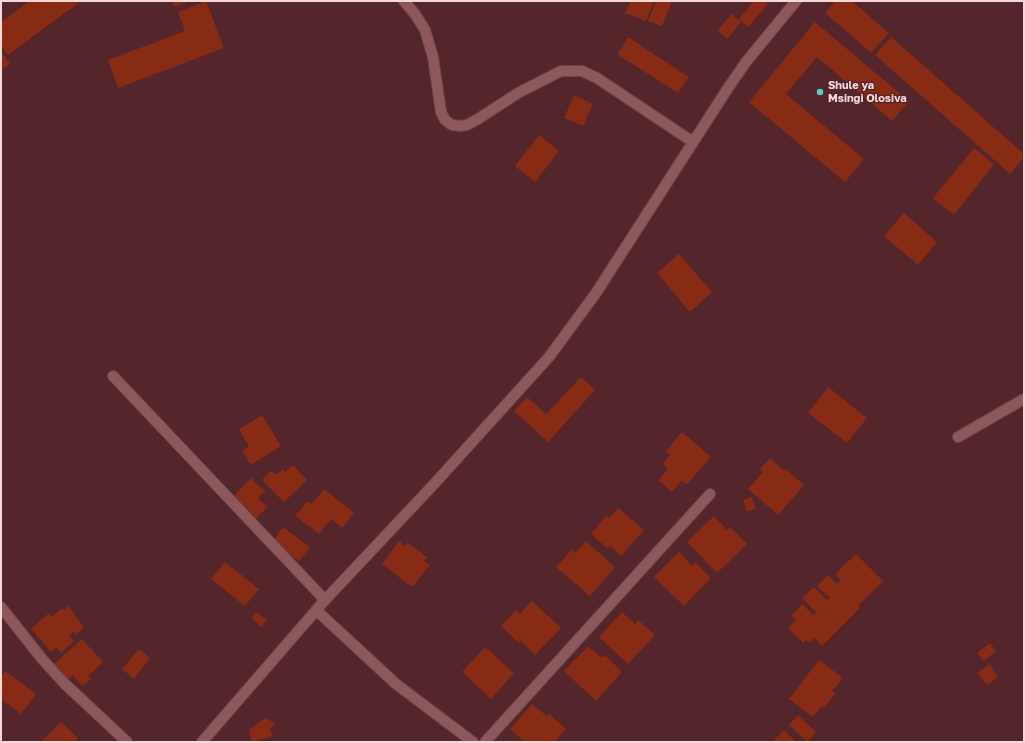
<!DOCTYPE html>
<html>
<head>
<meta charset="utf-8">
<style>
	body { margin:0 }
	#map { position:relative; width:1025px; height:743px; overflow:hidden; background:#54252a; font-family:"Golos Text",sans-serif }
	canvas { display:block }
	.frame { position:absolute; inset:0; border:2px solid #f7d8d9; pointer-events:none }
</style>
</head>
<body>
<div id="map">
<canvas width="1025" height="743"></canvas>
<div class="frame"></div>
</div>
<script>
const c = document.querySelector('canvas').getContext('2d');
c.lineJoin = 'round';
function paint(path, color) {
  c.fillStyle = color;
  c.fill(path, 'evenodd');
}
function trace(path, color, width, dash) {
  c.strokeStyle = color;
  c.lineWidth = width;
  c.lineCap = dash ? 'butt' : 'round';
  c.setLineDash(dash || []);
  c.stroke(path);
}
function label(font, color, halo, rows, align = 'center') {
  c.font = font + ' "Golos Text",sans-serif';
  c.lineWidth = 3;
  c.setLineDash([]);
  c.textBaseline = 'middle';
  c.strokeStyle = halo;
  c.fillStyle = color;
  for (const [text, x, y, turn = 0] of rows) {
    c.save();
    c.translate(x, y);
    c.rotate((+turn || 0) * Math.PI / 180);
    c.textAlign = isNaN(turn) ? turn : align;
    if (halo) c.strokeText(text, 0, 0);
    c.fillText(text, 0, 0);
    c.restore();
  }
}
paint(new Path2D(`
	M30,1H81L8,55L1,46V22Z
	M172,1H189L174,7Z
	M206,1L224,48L118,88L108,60L185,31L178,12Z
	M630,1H654L646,21L625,13Z
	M656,1H672L662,26L648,21Z
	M754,1H765L768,4L748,27L739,19Z
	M835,1H852L889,33L871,53L825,13Z
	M732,14L741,22L727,39L717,31Z
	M815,22L909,101L892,121L817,57L786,94L864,159L845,182L749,102Z
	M628,37L689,77L678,93L617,54Z
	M891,37L1024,154V157L1010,174L875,55Z
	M1,51L10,64L1,70Z
	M574,95L593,104L583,126L564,118Z
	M539,135L559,151L535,182L515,166Z
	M974,148L994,164L954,215L933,198Z
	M904,213L937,242L918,265L884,236Z
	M679,254L712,292L690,312L657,273Z
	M581,377L595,390L548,442L514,411L527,397L546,414Z
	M828,387L867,418L847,443L808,413Z
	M262,415L281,446L251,465L242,451L249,446L239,429Z
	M682,432L711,457L687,484L682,481L672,492L658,480L668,469L663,463L670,455L666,451Z
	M770,458L784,471L786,469L804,485L778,515L748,489L763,472L760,469Z
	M293,465L307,480L284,502L262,480L271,471L276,475L282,469L285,472Z
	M251,478L265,491L258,498L267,507L256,519L233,497Z
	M324,489L354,513L342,528L331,519L319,534L295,516L308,501L312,504Z
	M751,497L756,508L747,512L743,500Z
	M618,508L644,530L621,556L610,546L608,549L591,534L606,516L609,518Z
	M714,516L727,530L730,527L747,544L717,573L687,542Z
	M283,527L310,547L299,561L273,541Z
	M399,541L405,546L408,543L427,557L424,561L430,565L412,587L382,564Z
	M586,541L615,567L590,596L556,567L571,550L575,553Z
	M679,552L692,566L695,562L711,578L684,606L654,577Z
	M856,554L883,581L858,606L860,608L822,646L814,638L810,643L806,640L803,643L788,628L796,620L791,616L802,604L813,615L816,612L802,598L814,587L827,600L830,598L817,586L828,575L837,584L841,580L835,574Z
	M225,562L259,589L245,606L211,579Z
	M532,601L561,628L535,655L521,641L519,643L501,626L516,610L520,614Z
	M69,606L84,628L76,634L74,631L69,636L74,641L61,653L56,647L51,652L31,629L49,613L52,617L62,608L64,610Z
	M256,612L267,620L261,627L251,618Z
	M622,612L635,624L638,620L655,635L628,664L599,637Z
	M82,639L103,662L88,676L91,679L82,686L73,675L68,679L54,664Z
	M990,643L996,651L984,661L977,653Z
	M588,646L602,658L605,655L622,672L596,701L564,671Z
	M485,647L514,673L491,699L462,672Z
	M139,649L150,658L134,679L122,669Z
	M819,660L843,678L832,691L835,694L824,708L822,706L813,717L789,699Z
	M990,664L998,677L987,685L977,673Z
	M5,671L36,694L21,714L1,699V676Z
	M532,704L547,716L549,714L566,729L554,742H525L510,729Z
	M798,715L816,732L807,742L789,725Z
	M265,718L275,723L270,730L273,736L252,742L249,730Z
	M61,722L78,738L74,742H41Z
	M784,730L796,742H777L774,740Z`), '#872b14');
const minor = new Path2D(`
	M404,1L415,14L425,30L433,57L441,112L445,120L452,125L461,126L467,125L478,119L518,93L561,71H582L597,78L693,142
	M113,376L325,600
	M958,437L1024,399
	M1,607L43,660L64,683L127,742
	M316,610L396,684L473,742
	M202,742L325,600L435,483L549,357L596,293L728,88L746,62L796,1
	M485,742L710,494`);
trace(minor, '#6d444a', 12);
trace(minor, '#8d585c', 10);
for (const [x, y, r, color] of [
	[820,92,4,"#52cdcd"]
]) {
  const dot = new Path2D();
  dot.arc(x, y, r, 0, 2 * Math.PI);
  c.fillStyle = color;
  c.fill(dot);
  trace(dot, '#54252a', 1.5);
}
label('bold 11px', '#f7d8d9', '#54252a', [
	["Shule ya",828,86],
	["Msingi Olosiva",828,99]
], 'left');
</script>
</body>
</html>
